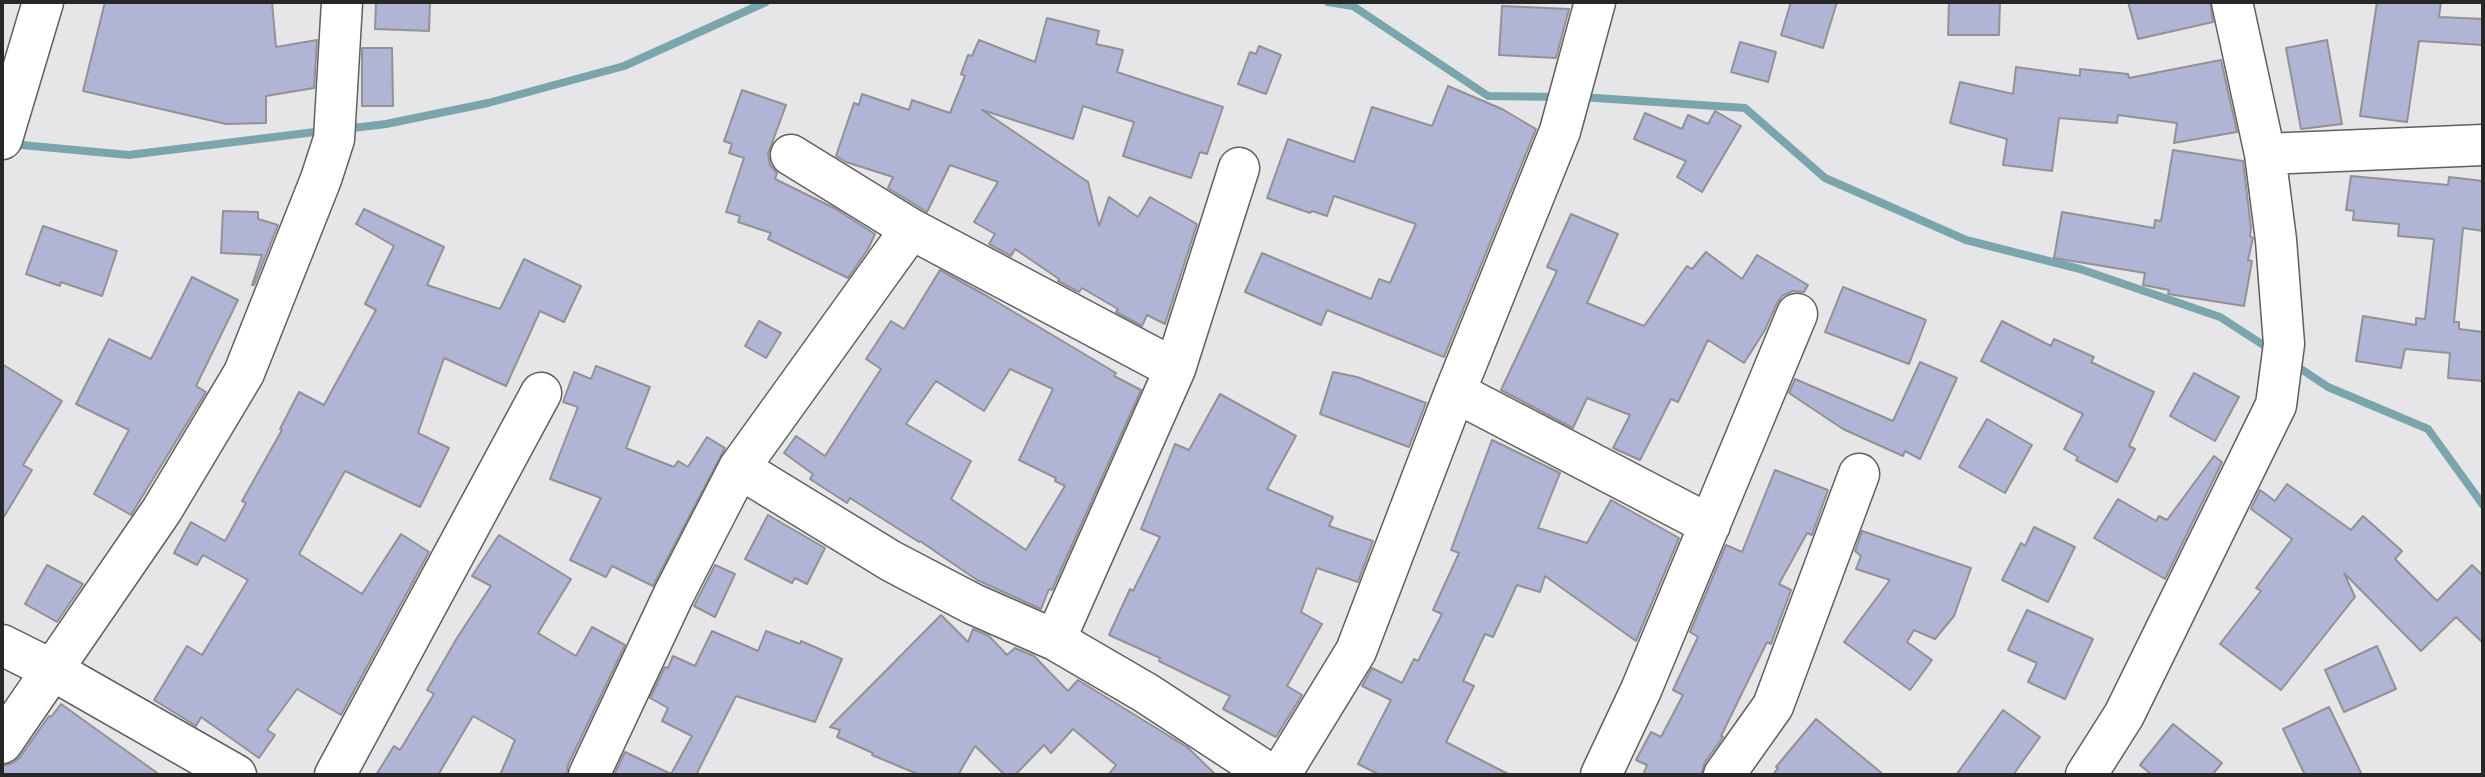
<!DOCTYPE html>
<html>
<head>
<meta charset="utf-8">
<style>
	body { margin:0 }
	#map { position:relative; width:2485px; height:777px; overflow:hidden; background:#e6e5e7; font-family:"DejaVu Sans",sans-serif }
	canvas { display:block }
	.frame { position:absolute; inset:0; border:4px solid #272728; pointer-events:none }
</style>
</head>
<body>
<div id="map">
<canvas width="2485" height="777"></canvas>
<div class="frame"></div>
</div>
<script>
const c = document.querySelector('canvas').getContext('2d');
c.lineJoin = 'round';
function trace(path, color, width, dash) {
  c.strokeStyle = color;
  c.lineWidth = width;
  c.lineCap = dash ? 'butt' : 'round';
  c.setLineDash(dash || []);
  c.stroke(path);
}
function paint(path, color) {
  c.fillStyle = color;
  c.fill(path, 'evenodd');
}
trace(new Path2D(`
	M1328,2L1353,6L1488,96L1560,97
	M1581,97L1745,108L1825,178L1966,240L2080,269L2220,317L2271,350
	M345,129L386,124L488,103L624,66L766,2
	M11,144L129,155L323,131
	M2292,363L2328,387L2428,429L2483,505`), '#7aa5ad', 8);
const building = new Path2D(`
	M105,2H272L276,47L317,40L314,88L266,96V123L226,124L83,91Z
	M376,2H430L429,31L375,29Z
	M1791,2H1837L1823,48L1781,35Z
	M1949,2H2000L1999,35H1948Z
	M2128,2H2210L2213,22L2138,39Z
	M2377,2H2441L2439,17L2483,19V45L2419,41L2407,122L2360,116Z
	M1502,6L1569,9L1556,58L1499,55Z
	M1047,18L1099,31L1096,44L1123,50L1117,72L1223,107L1207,154L1200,152L1191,178L1123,156L1134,122L1083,106L1073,139L982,110L1088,182L1099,226L1109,197L1138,217L1150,197L1197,224L1165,324L1147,315L1142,326L1116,312L1118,309L1082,288L1079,292L1058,281L1059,279L1015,249L1011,256L989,244L995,234L974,222L998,182L950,165L927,212L888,188L893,177L846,162L836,156L854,103L859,105L862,94L909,110L912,100L950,113L965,76L961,74L968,55L972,56L979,40L1035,62Z
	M2327,40L2342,124L2301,129L2286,48Z
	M1740,42L1776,52L1768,82L1731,72Z
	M1259,46L1281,55L1266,94L1238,84L1250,52L1256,54Z
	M362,48H392L393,106H362Z
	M2221,60L2237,132L2174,143L2177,123L2118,115L2117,123L2059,118L2052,171L2003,165L2007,139L1950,123L1960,82L2013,94L2016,67L2080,76V69L2128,74L2129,78Z
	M1448,86L1502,109L1536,129L1444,357L1327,310L1321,325L1245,292L1262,253L1371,299L1379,279L1390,283L1416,224L1334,196L1327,216L1312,211L1310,213L1267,198L1288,139L1354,162L1372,107L1432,126Z
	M742,90L786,105L768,154L770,165L777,173L775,179L834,208L875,234L868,249L848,278L768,239L771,233L738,222L740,216L726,212L744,158L729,153L732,144L724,141Z
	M1715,111L1741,126L1702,192L1677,177L1686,161L1634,139L1645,113L1682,129L1688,115L1708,124Z
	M2173,150L2243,161L2251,228L2250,236L2253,238L2248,260L2252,261L2244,306L2168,294L2169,290L2143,285L2145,273L2054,258L2062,212L2154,228L2155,220L2161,221Z
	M2351,176L2448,185L2449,177L2483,181V231L2463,228L2454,322H2459V329L2483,332V381L2448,378L2450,353L2405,349L2401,368L2356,361L2363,316L2416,325V318L2425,319L2434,239L2398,236L2399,224L2353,220L2354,211L2346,210Z
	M364,209L444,247L427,285L500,309L524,259L581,286L564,322L540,311L506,386L444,358L418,433L449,448L420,507L345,471L299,554L362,594L401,534L429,552L341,715L297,689L267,730L275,735L259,758L201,717L196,726L154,700L187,646L202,655L248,580L203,555L197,565L174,553L191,522L225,541L246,503L242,501L282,430L280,429L299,392L324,405L376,310L365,304L394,246L356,224Z
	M223,211L258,212V219L278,225L254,285H252L262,255L221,253Z
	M1571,214L1618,234L1587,303L1644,326L1687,266L1692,269L1706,252L1742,279L1757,255L1808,285L1804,292L1793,291L1782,296L1776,305L1765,330L1744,363L1708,340L1678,402L1671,399L1640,460L1613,448L1630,415L1587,398L1573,428L1501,390L1557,271L1547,267Z
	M43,226L117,251L102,296L61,282L60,286L26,274Z
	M940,270L987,296L1116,373L1114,376L1141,390L1052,590L1049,589L1041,609L977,580L920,541L919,542L850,498L847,503L810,479L813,474L784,453L796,436L825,456L881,369L866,359L891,321L904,329ZM1010,369L1053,389L1019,460L1056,478L1055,481L1065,486L1026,550L951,499L971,461L906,424L936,381L984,411Z
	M192,277L238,300L196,386L206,392L131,515L94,494L129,430L76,404L109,339L151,359Z
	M1843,287L1926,320L1909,364L1825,332Z
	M759,321L781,333L766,358L745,346Z
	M2002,321L2051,346L2054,339L2094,357L2091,362L2154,392L2129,446L2135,449L2117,482L2076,460L2078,457L2064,449L2083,414L1981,361Z
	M1920,362L1957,378L1920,459L1905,451L1903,456L1843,429L1789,393L1795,379L1893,421Z
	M2,364L62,401L23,465L32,470L2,520Z
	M596,366L650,387L626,448L674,467L678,461L688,467L707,437L725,448L653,586L612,566L606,577L570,560L601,498L550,479L578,407L563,402L574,372L591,379Z
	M1333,372L1357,377L1426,403L1409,447L1320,414Z
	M2194,373L2239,397L2215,441L2170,416Z
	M1220,394L1296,436L1267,489L1333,517L1329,526L1373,541L1358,582L1317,568L1301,612L1322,624L1287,686L1302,695L1276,737L1223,709L1230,696L1159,661L1160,658L1109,635L1130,589L1133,591L1160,537L1141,529L1175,444L1189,450Z
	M1987,419L2032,445L2005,493L1959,467Z
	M1492,440L1560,473L1538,528L1587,543L1611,500L1679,538L1636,641L1545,576L1540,592L1517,585L1493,637L1485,634L1463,681L1474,686L1446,742L1510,775H1380L1358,764L1391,700L1362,686L1372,668L1402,683L1414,659L1418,661L1442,614L1433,610L1459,553L1451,550Z
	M2214,456L2222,462L2165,579L2094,538L2118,499L2156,521L2159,516L2167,520Z
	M1775,470L1828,490L1812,535L1807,533L1779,584L1791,590L1771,644L1767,642L1721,736L1723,737L1705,762L1701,775H1643L1647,765L1636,760L1651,732L1661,737L1683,695L1673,690L1698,637L1690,632L1726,545L1742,552Z
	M2287,484L2351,530L2363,516L2402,551L2395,559L2437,601L2472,565L2483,576V643L2456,617L2421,651L2344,573L2355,597L2281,690L2220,644L2261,591L2256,588L2292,539L2251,509L2260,490L2275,501Z
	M768,515L825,548L807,584L795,578L792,583L745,559Z
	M2034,527L2075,547L2048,602L2002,580L2021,543L2025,546Z
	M1862,531L1971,568L1954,616L1935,639L1914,630L1907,642L1932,660L1910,690L1844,642L1890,580L1856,569L1861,556L1855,551Z
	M499,535L571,579L538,633L576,656L592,627L625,645L568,765L566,775H500L515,740L473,716L438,775H376L394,746L400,750L434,694L427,690L457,638L491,586L472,576Z
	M47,565L83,584L57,622L25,604Z
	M715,565L735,574L715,617L694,606Z
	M2027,610L2093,639L2065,699L2028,682L2037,663L2008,650Z
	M941,615L968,642L973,629L989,636L1007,655L1015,648L1034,656L1068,691L1078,680L1187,747L1216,775H1108L1116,765L1073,729L1051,753L1044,745L1015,775H1005L975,746L958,775H920L872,755L873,753L837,737L840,730L830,727Z
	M712,631L758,651L766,631L800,644L801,641L842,659L815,722L736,696L696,775H614L625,752L671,774L692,736L662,721L668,708L650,698L665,667L668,668L673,656L695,666Z
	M2377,646L2396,689L2344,712L2325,670Z
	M61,704L160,775H2V766L13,763L20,757L49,716L51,717Z
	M2329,707L2362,775H2305L2283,729Z
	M2003,710L2040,737L2013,775H1956Z
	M1816,719L1884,775H1773L1778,768L1776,767Z
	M2173,724L2222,763L2212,775H2152L2140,765Z`);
paint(building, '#b0b4d5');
trace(building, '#929295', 2);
const minor = new Path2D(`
	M2,139L43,2
	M2265,154L2483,145
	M791,155L911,229L1175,369
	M1455,392L1710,525
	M739,468L891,561L973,604L1055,640L1146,693L1271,775
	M1055,640L1175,369L1239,168
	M2,645L54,671L236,775
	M2,743L162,510L244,373L321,179L334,139L342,2
	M335,775L541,393
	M589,775L674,594L739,468L911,229
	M1280,775L1356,651L1455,392L1560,131L1595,2
	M1601,775L1641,690L1797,314
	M1724,775L1773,706L1859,474
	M2086,775L2124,715L2276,405L2284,344L2276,240L2265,154L2232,2`);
trace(minor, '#605f61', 43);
trace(minor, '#fff', 40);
</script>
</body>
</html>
